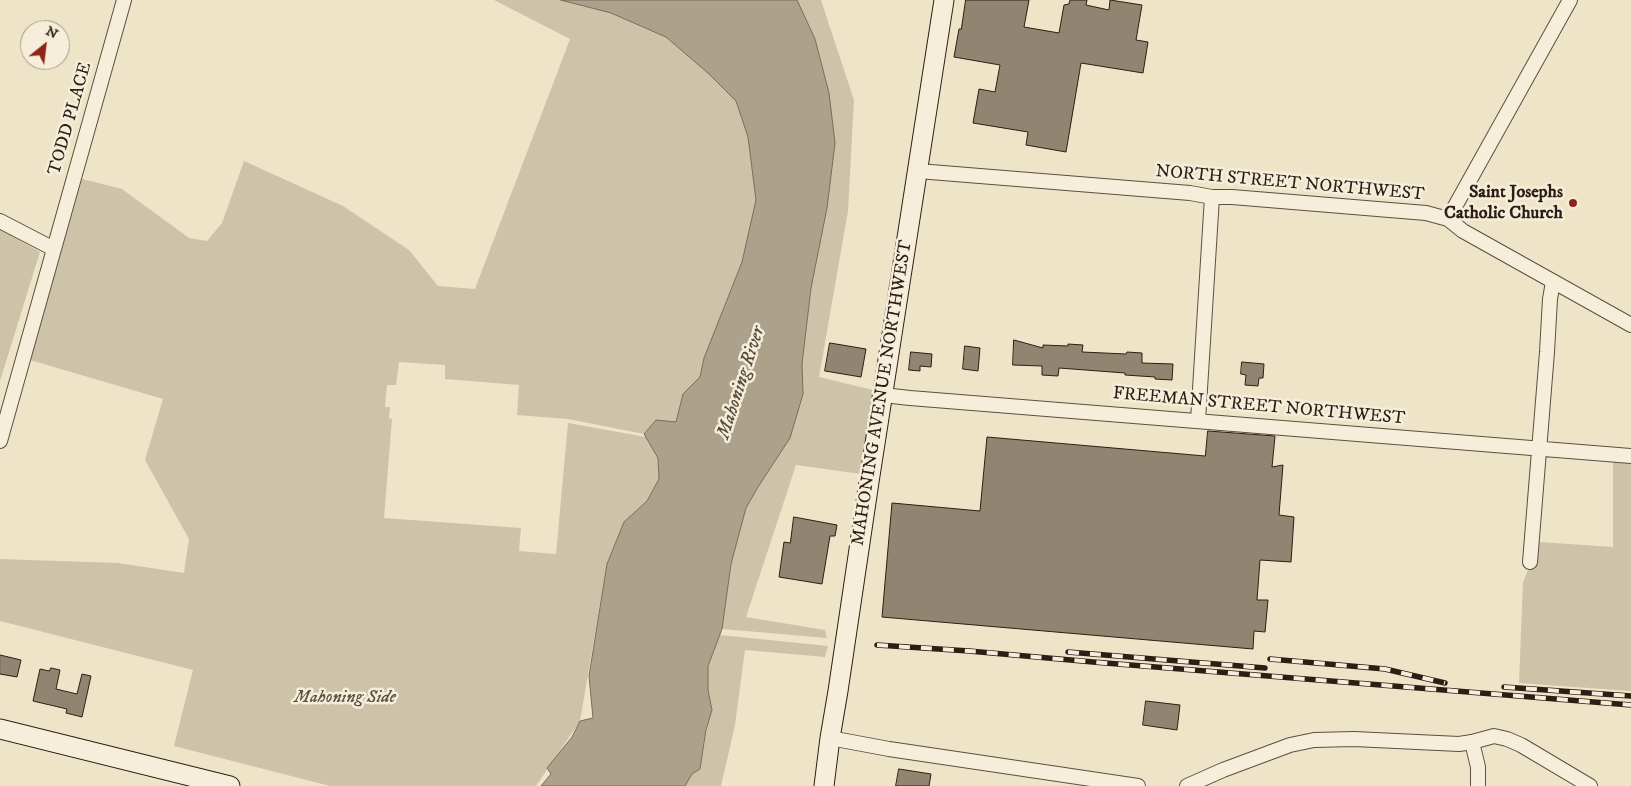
<!DOCTYPE html>
<html>
<head>
<meta charset="utf-8">
<style>
	body { margin:0 }
	#map { position:relative; width:1631px; height:786px; overflow:hidden; background:#eee5c8; font-family:"IM FELL DW Pica",serif }
	canvas { display:block }
	.north { position:absolute; left:20px; top:20px; width:50px; height:50px; box-sizing:border-box; background:#f4eedb; border:1px solid #a49a8b; border-radius:50%; rotate:29deg; font-size:14px; font-weight:700; line-height:20px; text-align:center; color:#2d1d14 }
	.north::after { content:''; display:block; margin:auto; width:18px; height:22px; background:#8f2418; clip-path:polygon(50% 0,100% 100%,50% 72%,0 100%) }
</style>
</head>
<body>
<div id="map">
<canvas width="1631" height="786"></canvas>
<div class="north">N</div>
</div>
<script>
const c = document.querySelector('canvas').getContext('2d');
c.lineJoin = 'round';
function paint(path, color) {
  c.fillStyle = color;
  c.fill(path, 'evenodd');
}
function trace(path, color, width, dash) {
  c.strokeStyle = color;
  c.lineWidth = width;
  c.lineCap = dash ? 'butt' : 'round';
  c.setLineDash(dash || []);
  c.stroke(path);
}
function label(font, color, halo, rows, align = 'center') {
  c.font = font + ' "IM FELL DW Pica",serif';
  c.lineWidth = 5;
  c.setLineDash([]);
  c.textBaseline = 'middle';
  c.strokeStyle = halo;
  c.fillStyle = color;
  for (const [text, x, y, turn = 0] of rows) {
    c.save();
    c.translate(x, y);
    c.rotate((+turn || 0) * Math.PI / 180);
    c.textAlign = isNaN(turn) ? turn : align;
    if (halo) c.strokeText(text, 0, 0);
    c.fillText(text, 0, 0);
    c.restore();
  }
}
paint(new Path2D(`
	M494,0H561L611,13L666,37L709,74L736,101L748,137L756,200L742,262L704,358L700,377L683,394L676,423L656,420L644,434L568,419L517,415L519,385L445,379V365L399,362L396,385H387L385,407H390L389,418L392,419L384,518L521,528L519,551L556,554L568,423L646,437L658,458L659,479L647,501L624,522L607,564L580,721L536,786H330L174,746L193,670L0,621V559L118,563L184,573L189,539L145,460L163,399L30,360L82,179L122,189L189,238L207,241L222,223L244,161L343,206L409,250L438,286L475,289L570,39Z
	M797,0H821L854,100L848,211L819,377L873,390L861,474L796,465L746,617L825,630L827,638L722,629L731,564L746,508L803,394L802,364L811,288L827,208L829,93L815,39Z
	M0,229L40,252L0,381Z
	M1613,460L1631,461V691L1519,683L1523,582L1540,542L1613,547Z
	M720,635L828,646L825,657L745,650L735,725L721,786H685L692,774L700,769L707,728L712,710L708,690V666Z`), '#cdc3a9');
const water = new Path2D(`
	M561,0H797L815,39L829,93L835,143L827,208L811,288L802,364L803,394L790,438L758,487L746,508L731,564L722,629L708,666V690L712,710L706,730L700,769L692,774L685,786H541L551,774L547,768L572,737L580,721L593,718L589,676L607,564L624,522L647,501L659,479L658,458L644,434L656,420L676,422L683,394L700,377L704,358L742,262L756,200L748,137L736,101L709,74L666,37L611,13Z`);
paint(water, '#aca18b');
trace(water, '#796c5b', 1);
const building = new Path2D(`
	M966,0H1029L1024,27L1059,33L1064,5L1069,4L1070,0H1087L1086,5L1109,10L1110,0L1142,5L1136,40L1148,42L1143,73L1081,63L1066,152L1026,145L1028,132L973,123L979,89L995,92L1000,65L954,57L959,29H961Z
	M1014,340L1043,348V345L1068,346V344L1083,345L1082,352L1126,354L1127,352L1142,353V363L1173,364L1172,380L1155,379V377L1125,375V373L1059,368L1058,376L1042,375V366L1013,365Z
	M830,343L866,349L861,377L825,371Z
	M965,346L980,348L978,371L963,369Z
	M911,352L932,354L931,367L920,366V371L909,370Z
	M1242,362L1264,364L1263,378H1259L1258,386L1245,385L1246,375L1241,374Z
	M1208,431L1275,436L1272,467L1283,465L1279,515L1294,517L1291,562L1260,560L1257,600H1268L1265,632L1254,631L1253,649L882,617L892,503L980,511L987,437L1205,456Z
	M794,517L837,525L835,536H830L822,584L779,577L784,542L790,543Z
	M0,655L21,660L17,677L0,674Z
	M51,668L60,670L56,689L77,694L82,674L91,676L82,717L66,713L67,709L33,701L40,669L49,671Z
	M1146,701L1180,705L1177,730L1143,725Z
	M899,769L931,774L929,786H896Z`);
paint(building, '#918572');
trace(building, '#2d1d14', 1);
const street = new Path2D(`
	M918,171L1190,193L1212,197H1232L1426,213L1448,219L1463,231L1631,325
	M1448,219L1570,0
	M0,221L54,249
	M883,395L910,398L1631,456
	M1198,421L1212,197
	M0,441L124,0
	M1530,562L1547,352L1550,299L1553,282
	M830,738L889,749L1138,786
	M1472,742L1478,767V786
	M1187,786L1223,770L1290,745L1314,740L1354,739L1459,744L1472,742L1494,736L1507,739L1521,745L1590,786`);
const secondary = new Path2D(`
	M0,729L230,786
	M824,786L830,738L838,691L869,482L944,0`);
trace(street, '#5d4f41', 16);
trace(secondary, '#2d1d14', 21);
trace(street, '#f4eedb', 14);
trace(secondary, '#f4eedb', 19);
const rail = new Path2D(`
	M877,645L969,651L1093,662L1631,705
	M1068,652L1265,668
	M1270,659L1385,669L1445,683
	M1504,687L1631,696`);
trace(rail, '#2d1d14', 5.5);
trace(rail, '#f4eedb', 4, [11]);
for (const [x, y, r, color] of [
	[1573,203,5,"#8f2418"]
]) {
  const dot = new Path2D();
  dot.arc(x, y, r, 0, 2 * Math.PI);
  c.fillStyle = color;
  c.fill(dot);
  trace(dot, '#f4eedb', 2);
}
label('18px', '#2d1d14', '#f4eedb', [
	["TODD PLACE",71,119,-74],
	["NORTH STREET NORTHWEST",1290,184,5],
	["MAHONING AVENUE NORTHWEST",883,393,-81],
	["FREEMAN STREET NORTHWEST",1259,407,5]
]);
label('bold 18px', '#2d1d14', '#f4eedb', [
	["Saint Josephs",1563,193],
	["Catholic Church",1563,214]
], 'right');
label('italic 18px', '#5d4f41', '#f4eedb', [
	["Mahoning Side",345,698]
]);
label('italic 19px', '#594b3e', '#f4eedb', [
	["Mahoning River",742,383,-72]
]);
</script>
</body>
</html>
